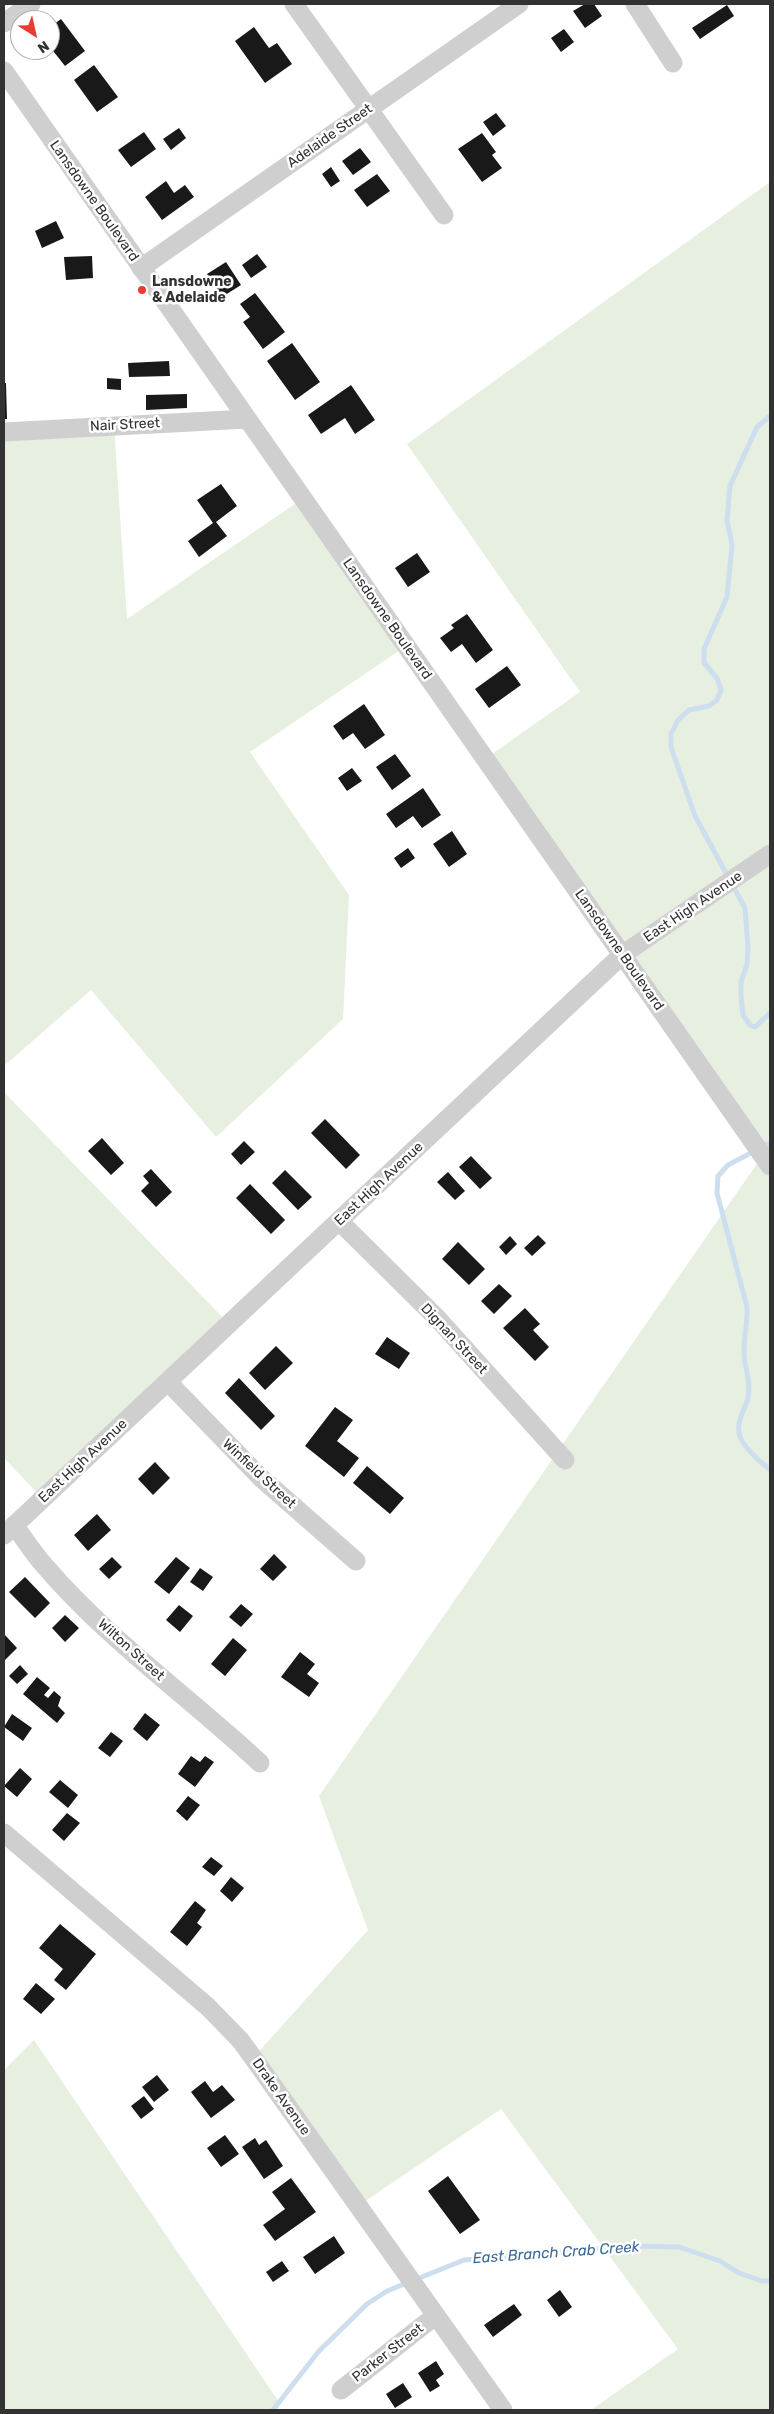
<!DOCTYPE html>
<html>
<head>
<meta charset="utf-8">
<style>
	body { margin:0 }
	#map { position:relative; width:774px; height:2414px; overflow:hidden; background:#fff; font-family:Rubik,sans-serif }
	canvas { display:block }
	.frame { position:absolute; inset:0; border:5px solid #323232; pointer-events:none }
	.north { position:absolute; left:10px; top:10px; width:50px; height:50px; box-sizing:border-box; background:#fff; border:1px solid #adadad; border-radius:50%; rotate:145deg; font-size:14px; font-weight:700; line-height:20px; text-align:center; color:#323232 }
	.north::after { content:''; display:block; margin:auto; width:18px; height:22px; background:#ea3c33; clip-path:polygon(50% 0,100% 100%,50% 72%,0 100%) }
</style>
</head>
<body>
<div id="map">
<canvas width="774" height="2414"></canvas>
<div class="frame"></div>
<div class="north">N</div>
</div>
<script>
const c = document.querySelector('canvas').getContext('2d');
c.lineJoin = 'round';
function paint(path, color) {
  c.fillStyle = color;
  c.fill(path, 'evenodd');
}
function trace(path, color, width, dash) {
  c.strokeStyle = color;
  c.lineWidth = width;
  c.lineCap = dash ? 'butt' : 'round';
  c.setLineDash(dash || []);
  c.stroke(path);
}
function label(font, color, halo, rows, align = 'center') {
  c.font = font + ' Rubik,sans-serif';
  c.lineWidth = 5;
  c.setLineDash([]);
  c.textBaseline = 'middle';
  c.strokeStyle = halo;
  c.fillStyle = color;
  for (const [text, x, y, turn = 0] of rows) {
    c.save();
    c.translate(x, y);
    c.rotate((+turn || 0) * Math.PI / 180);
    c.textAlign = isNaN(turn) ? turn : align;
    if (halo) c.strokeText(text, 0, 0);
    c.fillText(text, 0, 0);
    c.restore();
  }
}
paint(new Path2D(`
	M770,182V2410H591L678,2349L501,2109L358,2206L253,2058L368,1930L319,1796L763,1155L485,759L580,692L407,444Z
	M114,426L127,619L302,499L406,646L250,752L349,895L343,1019L216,1137L91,990L4,1066V432Z
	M4,1092L229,1324L43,1499L4,1458Z
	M34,2040L279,2402L273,2410H4V2070Z`), '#e7efe1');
trace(new Path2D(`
	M770,416L757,427L730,486L727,520L732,545L727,597L704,649V663L717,678L721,690L717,700L709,706L689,710L678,720L671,734V747L695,816L745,908L748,948L747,964L741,982V996L743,1015L750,1025L755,1027L770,1013
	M770,1143L728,1165L718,1176L717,1193L747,1307C748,1321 744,1334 744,1349C743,1366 752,1381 748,1398C744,1412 734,1425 741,1439C747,1451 761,1462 770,1470
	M273,2410L319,2351L367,2304L387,2291L464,2260L632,2246L679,2247L720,2261L739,2273L762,2281H770`), '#cddeee', 5);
paint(new Path2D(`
	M585,4H594L602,16L585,28L573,11Z
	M727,5L734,16L700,39L692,28Z
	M61,19L85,51L65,66L50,47V27Z
	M254,27L269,48L277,43L292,64L265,83L235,41Z
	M564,29L574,42L561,52L551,38Z
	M94,65L118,97L97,112L74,80Z
	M496,113L506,126L493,136L483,122Z
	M179,128L186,138L171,150L163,139Z
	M144,132L156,149L131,167L118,150Z
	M482,133L496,152L492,155L502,168L482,182L458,149Z
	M360,148L371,162L353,175L342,161Z
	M331,167L340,181L331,187L322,174Z
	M377,174L390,191L367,207L354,190Z
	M166,181L174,193L185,185L194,197L162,220L145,197Z
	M56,221L64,238L42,248L35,231Z
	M257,254L267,267L251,278L242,265Z
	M92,256L93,278L66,280L64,257Z
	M226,262L241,285L222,297L207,274Z
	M255,293L285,332L263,349L243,322L250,317L240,304Z
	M292,343L320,382L295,400L267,361Z
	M169,361L170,376L129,377L128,363Z
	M107,378L121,379V390L107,389Z
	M4,383H6L7,419H4Z
	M351,385L375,420L355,434L345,418L321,434L308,415Z
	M187,394V408L146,410V395Z
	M221,484L237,506L216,522L227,536L199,557L188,541L213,523L197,500Z
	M417,553L430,572L408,587L395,568Z
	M467,614L493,650L476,663L462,644L451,652L440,638L454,628L451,625Z
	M507,666L521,685L489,708L475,689Z
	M364,704L385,735L365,749L353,733L343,740L333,726Z
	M395,754L411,776L392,790L376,767Z
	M352,768L362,781L347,791L338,778Z
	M423,788L441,815L422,828L413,816L396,828L386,814Z
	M452,831L467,854L449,867L433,844Z
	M408,848L415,858L401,868L394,858Z
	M325,1119L360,1155L346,1169L311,1133Z
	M102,1138L124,1163L111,1175L88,1151Z
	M244,1141L255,1152L241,1165L231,1154Z
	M471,1156L492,1178L480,1189L459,1167Z
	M151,1169L172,1192L156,1207L141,1191L149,1183L143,1176Z
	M285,1170L312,1197L298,1210L272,1183Z
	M448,1172L465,1191L455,1200L437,1182Z
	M250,1184L285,1220L271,1234L236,1198Z
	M538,1235L546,1243L532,1256L524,1248Z
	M510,1236L517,1244L506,1255L499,1247Z
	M458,1242L485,1269L469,1285L442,1259Z
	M499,1284L512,1296L494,1314L481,1301Z
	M525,1308L540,1324L533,1330L549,1347L535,1361L503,1328Z
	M387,1337L410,1353L399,1369L375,1354Z
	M276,1346L293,1363L265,1390L249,1373Z
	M239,1378L275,1416L261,1430L225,1393Z
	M335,1407L353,1420L337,1441L359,1458L344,1477L305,1446Z
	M155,1462L170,1478L153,1495L138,1479Z
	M367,1466L404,1498L390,1514L353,1483Z
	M97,1514L111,1530L88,1551L74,1535Z
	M274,1554L287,1567L273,1581L260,1569Z
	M112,1557L122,1567L109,1579L99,1569Z
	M176,1557L190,1568L169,1594L154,1582Z
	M200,1568L213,1577L203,1591L190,1582Z
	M25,1577L50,1603L35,1618L9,1592Z
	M241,1604L253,1614L241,1627L229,1617Z
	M179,1605L193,1616L180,1632L166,1620Z
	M65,1615L79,1628L65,1642L52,1628Z
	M4,1634L17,1648L4,1661Z
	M233,1638L247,1650L225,1676L211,1664Z
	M300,1652L315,1664L307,1674L319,1683L309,1697L281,1677Z
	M20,1665L28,1674L17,1684L9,1676Z
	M37,1677L50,1688L44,1695L48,1698L54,1691L61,1697L58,1706L65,1713L57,1723L23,1694Z
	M145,1713L160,1725L147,1741L133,1729Z
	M12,1714L32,1728L23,1741L4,1727Z
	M111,1732L123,1741L110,1757L98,1748Z
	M191,1756L200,1762L205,1756L214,1762L195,1787L178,1774Z
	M20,1768L32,1779L17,1797L4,1786Z
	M60,1780L78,1795L68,1808L49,1792Z
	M188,1796L200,1805L187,1821L176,1811Z
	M67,1813L80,1823L64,1841L52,1830Z
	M211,1857L223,1866L214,1876L202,1867Z
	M231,1877L244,1888L232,1902L220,1891Z
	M195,1901L206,1910L197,1923L202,1927L187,1946L170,1932Z
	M60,1924L96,1954L66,1990L54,1980L63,1969L39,1948Z
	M36,1983L55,1999L41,2014L23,1999Z
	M157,2075L169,2090L154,2102L142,2087Z
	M205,2081L213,2092L222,2085L235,2100L211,2118L191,2092Z
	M144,2096L154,2109L141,2119L131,2106Z
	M225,2135L239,2154L221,2167L207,2148Z
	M255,2138L259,2145L266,2140L283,2166L264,2179L242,2147Z
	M448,2176L480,2220L460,2234L428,2191Z
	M291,2178L316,2212L275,2241L263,2225L285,2209L272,2192Z
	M334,2236L345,2253L315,2274L303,2257Z
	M282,2261L289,2271L273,2282L266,2272Z
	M560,2290L572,2307L559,2317L547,2300Z
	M514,2304L522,2315L493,2337L484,2325Z
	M436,2361L444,2374L436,2380L440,2386L430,2392L418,2373Z
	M403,2383L412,2397L395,2408L386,2394Z`), '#191919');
trace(new Path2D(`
	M294,4L444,215
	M635,4L673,63
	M4,23L31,4
	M4,71L770,1166
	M141,268L519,4
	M4,432L247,419
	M339,1221L438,1319L565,1460
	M168,1382L260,1477L356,1561
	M14,1525C24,1538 33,1553 44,1565C108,1640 188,1696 260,1763
	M4,1535L622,955L770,854
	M4,1833L208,2007L241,2041L264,2073L503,2410
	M341,2390L435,2316`), '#cfcfcf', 19);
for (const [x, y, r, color] of [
	[142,290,5,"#ea3c33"]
]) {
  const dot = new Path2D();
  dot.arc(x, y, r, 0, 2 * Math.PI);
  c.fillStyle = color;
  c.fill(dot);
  trace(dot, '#fff', 2);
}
label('14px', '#323232', '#fff', [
	["Adelaide Street",330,136,-35],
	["Lansdowne Boulevard",94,201,55],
	["Nair Street",125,425,-3],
	["Lansdowne Boulevard",387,619,55],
	["East High Avenue",693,907,-34],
	["Lansdowne Boulevard",619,950,55],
	["East High Avenue",379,1184,-43],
	["Dignan Street",454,1339,47],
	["East High Avenue",83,1461,-43],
	["Winfield Street",259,1474,43],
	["Wilton Street",131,1650,42],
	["Drake Avenue",281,2097,55],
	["Parker Street",388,2353,-38]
]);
label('bold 14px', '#323232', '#fff', [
	["Lansdowne",152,282],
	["& Adelaide",152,298]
], 'left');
label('italic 15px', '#3c6998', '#fff', [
	["East Branch Crab Creek",556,2253,-4]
]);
</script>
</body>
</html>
